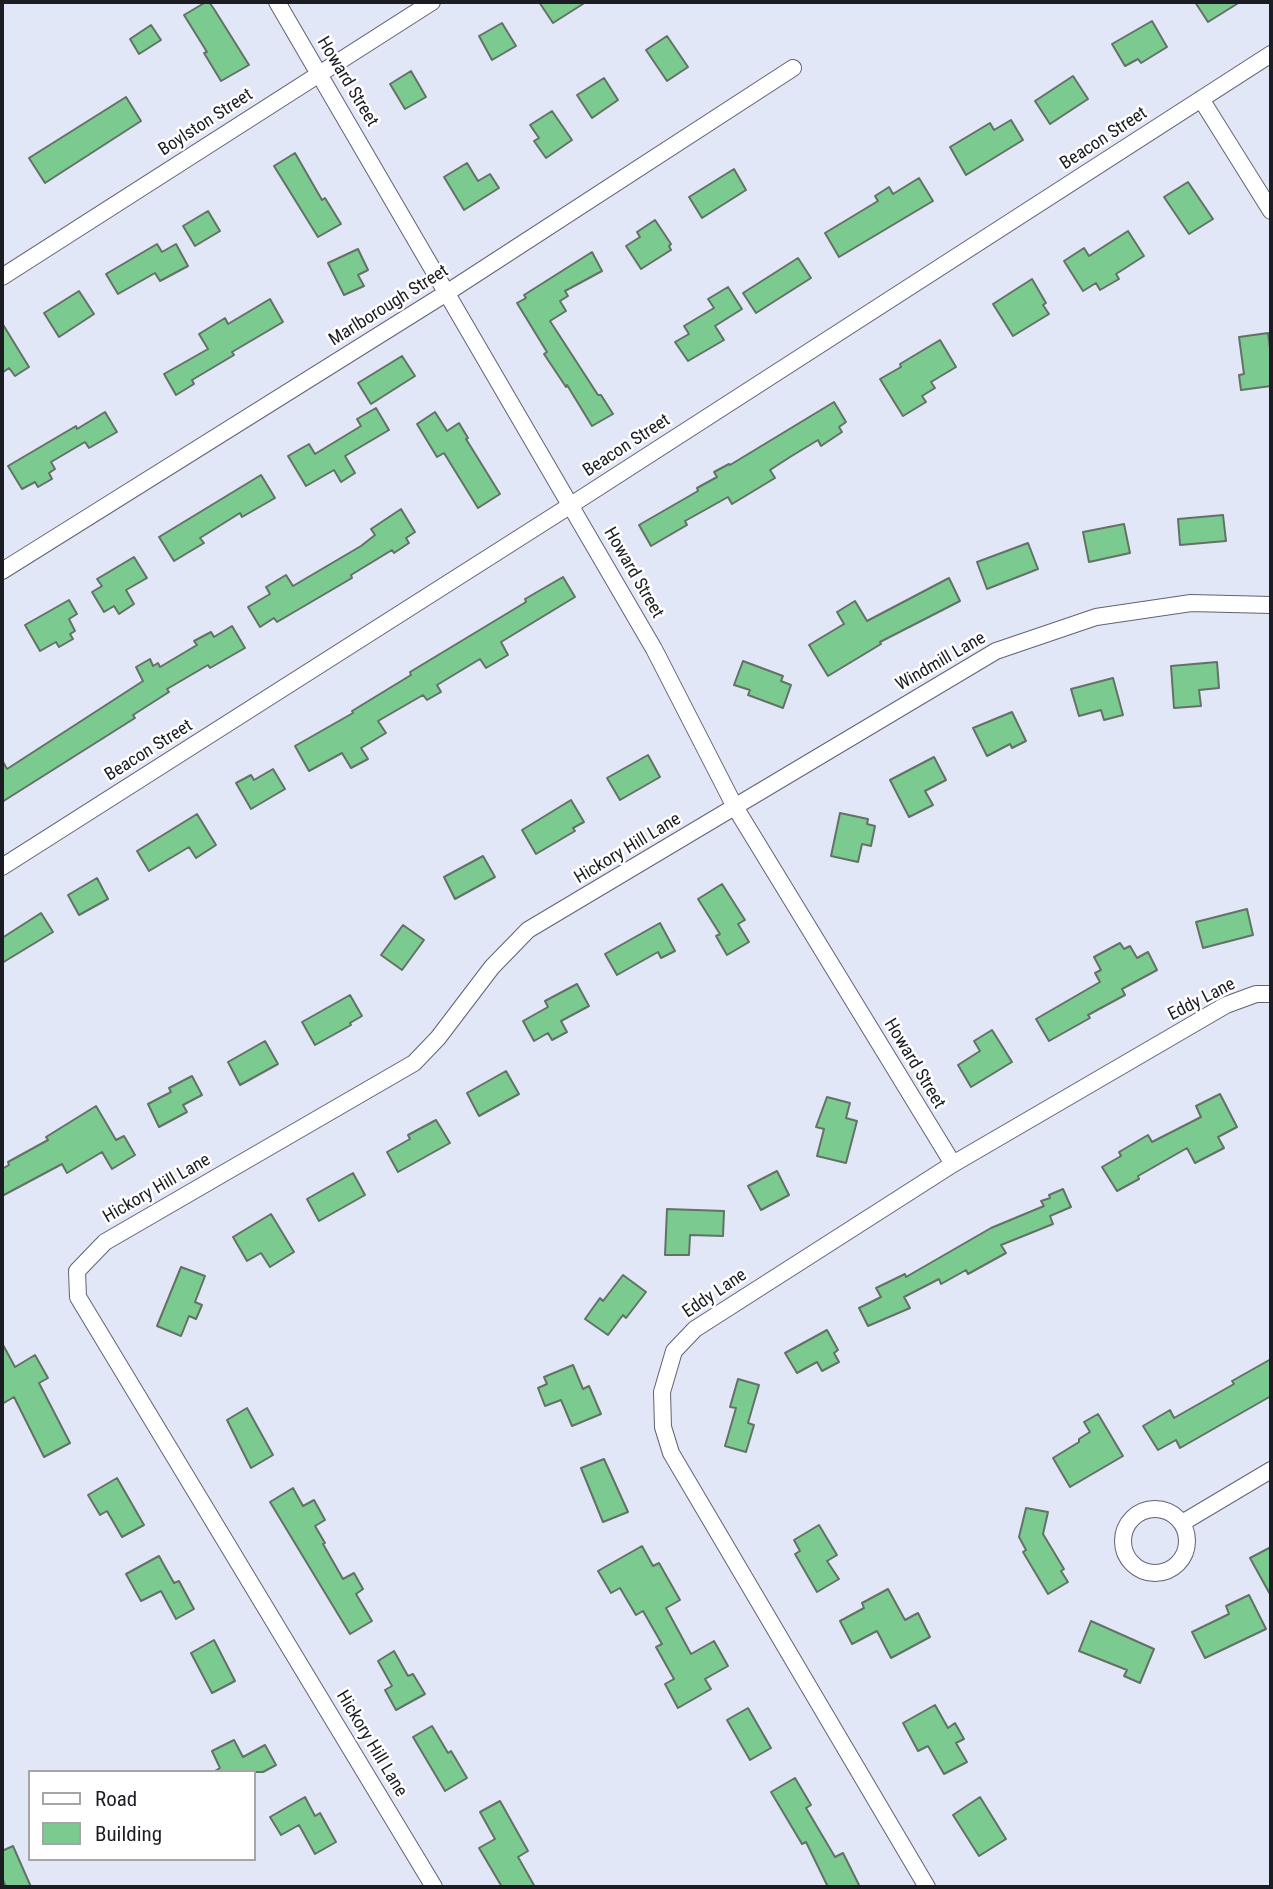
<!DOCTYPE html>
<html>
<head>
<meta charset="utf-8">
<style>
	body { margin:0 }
	#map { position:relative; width:1273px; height:1889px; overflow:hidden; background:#e2e7f8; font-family:"Roboto Condensed",sans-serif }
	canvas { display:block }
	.frame { position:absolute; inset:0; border:4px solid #1c1d23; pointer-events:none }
	.legend { position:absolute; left:28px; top:1770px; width:228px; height:91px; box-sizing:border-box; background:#fff; border:2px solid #a4a5a7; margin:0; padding:9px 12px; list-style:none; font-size:21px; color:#1c1d23 }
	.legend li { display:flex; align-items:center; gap:14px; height:35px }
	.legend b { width:35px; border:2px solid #a4a5a7 }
</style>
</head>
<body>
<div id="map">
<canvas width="1273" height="1889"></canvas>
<div class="frame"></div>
<ul class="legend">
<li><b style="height:9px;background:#fff"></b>Road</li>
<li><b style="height:19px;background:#7bcb90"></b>Building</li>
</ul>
</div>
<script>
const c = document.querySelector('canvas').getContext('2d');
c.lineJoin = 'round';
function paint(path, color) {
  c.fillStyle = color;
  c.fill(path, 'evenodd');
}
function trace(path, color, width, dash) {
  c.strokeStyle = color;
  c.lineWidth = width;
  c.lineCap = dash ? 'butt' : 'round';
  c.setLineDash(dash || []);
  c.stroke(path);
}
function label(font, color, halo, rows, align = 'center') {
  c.font = font + ' "Roboto Condensed",sans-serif';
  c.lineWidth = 5;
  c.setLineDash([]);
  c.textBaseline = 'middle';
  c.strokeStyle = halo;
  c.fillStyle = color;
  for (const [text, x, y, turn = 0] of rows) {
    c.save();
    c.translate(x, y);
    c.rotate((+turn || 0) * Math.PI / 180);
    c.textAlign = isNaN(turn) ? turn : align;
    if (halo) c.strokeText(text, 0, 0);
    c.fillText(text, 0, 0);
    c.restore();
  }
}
const building = new Path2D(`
	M206,2H209L214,9L249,65L221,81L204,53L207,52L184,15Z
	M539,2H586L553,23Z
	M1195,2H1240L1208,22Z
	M1152,21L1167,47L1141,63L1138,59L1125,66L1112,44Z
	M502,23L516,46L492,60L479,36Z
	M151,25L161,40L139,54L130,39Z
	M667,36L688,67L667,81L646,50Z
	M411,71L426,97L405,109L390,84Z
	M1073,76L1088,99L1050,124L1035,101Z
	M604,78L618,100L592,118L577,95Z
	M126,97L141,121L45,183L29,158Z
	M552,111L572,140L546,158L534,141L539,138L530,125Z
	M1011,120L1023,140L966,175L950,147L990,123L994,130Z
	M295,153L322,200L325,198L341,224L318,237L274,166Z
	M467,163L478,181L490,174L499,188L464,210L444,177Z
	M734,169L746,190L702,218L689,197Z
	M919,178L933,201L839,257L825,233L878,201L875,196L889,187L893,194Z
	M1188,182L1213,219L1189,234L1164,197Z
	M208,211L220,231L195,246L183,226Z
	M655,220L671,244L669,246L671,250L641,269L626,246L640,237L637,232Z
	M1128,231L1144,256L1116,274L1119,279L1100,290L1096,283L1083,291L1064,261L1084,248L1089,256Z
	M157,244L162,252L176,244L188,266L160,281L155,273L118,294L106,274Z
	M358,249L368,270L358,275L364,286L344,295L328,263Z
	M592,252L602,271L565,291L568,296L560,301L566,311L550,321L598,395H601L613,414L592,426L567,385L566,387L544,354L547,352L517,303L526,298L524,295Z
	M798,258L811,278L756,313L743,293Z
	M1032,279L1046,303L1043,305L1049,314L1013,336L993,304Z
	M728,287L742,309L715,326L724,340L688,361L675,342L689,334L684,326L714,308L708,299Z
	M79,291L94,314L59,337L44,313Z
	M270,299L283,322L232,352L234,355L192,380L194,384L176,395L164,374L208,349L199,334L225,318L228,324Z
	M2,323L29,367L15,376L9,368L2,373Z
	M1268,333L1271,355V386L1241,390L1239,375L1244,374L1239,337Z
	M940,340L956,367L931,382L935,388L922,396L926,402L903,416L880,379L901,367L900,364Z
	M402,356L415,376L371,404L358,383Z
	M834,402L846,422L839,427L842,432L821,446L818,440L790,457L770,470L775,478L732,504L728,497L685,521L687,525L651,546L639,525L698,491L697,488L717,477L714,472L729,464L730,465Z
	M376,408L389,430L345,456L355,473L341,482L334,470L306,486L288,456L309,444L315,454L361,426L357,419Z
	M105,412L117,432L89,448L85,442L51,462L55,469L49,473L52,479L38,487L35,482L22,489L8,466L76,426L77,429Z
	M435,412L447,431L459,423L468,438L466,439L500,494L478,508L444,453L437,457L417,424Z
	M261,475L275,498L242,517L240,513L200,538L204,543L174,561L159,537Z
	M401,509L415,532L406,538L409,543L394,553L392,550L351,575L352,578L277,622L274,618L260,627L248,607L270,594L266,587L286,575L293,586L361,546L375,535L371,529Z
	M1223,515L1226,541L1180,545L1178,519Z
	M1124,524L1130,553L1089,562L1083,532Z
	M1028,543L1038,569L987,589L977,562Z
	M134,557L147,578L126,590L134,604L119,614L114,606L104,612L92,592L102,586L97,579Z
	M563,577L575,597L501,642L508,655L486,668L480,659L437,685L441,692L427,700L423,695L378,721L386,733L361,748L368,759L351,768L342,753L309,771L295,746L353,713L352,711L411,675L410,672L526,602L525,599Z
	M949,578L960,601L880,642L881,644L828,676L809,645L844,624L837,612L855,601L867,621Z
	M69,600L77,614L69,619L75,631L70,634L73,639L59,647L56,642L40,651L25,625Z
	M232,626L245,648L210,668L208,665L167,689L169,692L133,715L135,718L2,802V760L7,769L143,681L136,667L150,659L153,666L158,663L160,667L197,645L194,641L211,632L214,637Z
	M743,661L783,676L781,681L791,685L783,708L748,695L750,690L734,685Z
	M1217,662L1219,688L1199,690L1201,706L1174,708L1171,666Z
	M1113,678L1123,715L1104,720L1101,710L1079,716L1071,689Z
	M1012,712L1026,741L1012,748L1010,744L987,756L973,728Z
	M648,755L660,777L620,800L607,778Z
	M934,757L946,780L925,791L933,805L909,817L890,780Z
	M273,769L285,789L251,809L236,783L251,775L254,780Z
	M571,800L584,822L573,828L575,831L536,854L522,830Z
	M840,813L868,819L867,824L875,826L871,846L862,844L858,862L831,856Z
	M197,814L216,845L196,858L189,847L149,871L137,851Z
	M483,856L495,877L455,899L444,877Z
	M97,878L108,899L79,915L68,895Z
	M722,884L745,920L738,924L749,942L727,955L716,936L720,934L698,899Z
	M1247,909L1253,935L1203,948L1196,922Z
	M41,913L53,932L2,963V938Z
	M660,923L675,951L661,958L658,952L617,975L605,954Z
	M403,925L424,940L402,970L381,955Z
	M1120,943L1124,949L1130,946L1137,958L1148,952L1157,970L1122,989L1125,995L1088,1015L1090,1018L1049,1041L1036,1019L1100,982L1095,973L1101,970L1094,957Z
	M577,984L589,1006L561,1021L567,1032L552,1040L548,1033L534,1041L523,1021L548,1007L545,1001Z
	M350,995L362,1016L350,1023L351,1025L315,1045L302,1022Z
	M992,1030L1012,1062L971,1087L958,1065L980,1051L974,1041Z
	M265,1041L278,1064L240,1085L228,1062Z
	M506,1071L519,1094L479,1116L467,1093Z
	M192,1076L202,1095L183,1105L187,1112L159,1127L148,1104L171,1092L169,1088Z
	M1220,1094L1237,1127L1218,1137L1224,1148L1195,1163L1187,1148L1138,1176L1139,1179L1117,1191L1102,1167L1121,1156L1119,1152L1148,1135L1152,1142L1201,1117L1196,1106Z
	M827,1097L850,1103L846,1118L857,1121L846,1163L817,1156L824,1129L816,1127Z
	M96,1106L116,1140L124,1136L135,1155L112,1169L102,1152L67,1173L62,1164L2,1196V1169L9,1165L8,1162L48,1140L46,1137Z
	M436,1120L450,1143L398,1172L387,1152L410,1139L408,1135Z
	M777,1171L789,1195L761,1210L748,1186Z
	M353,1173L365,1195L319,1221L307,1199Z
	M1063,1189L1071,1207L1050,1216L1053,1224L1001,1245L1006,1253L968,1274L966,1270L941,1284L939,1279L904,1297L910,1308L868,1326L859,1308L881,1297L876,1288L905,1274L906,1277L991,1228L1044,1206L1041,1201L1050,1198L1049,1195Z
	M667,1209L724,1211L723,1236L690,1235L689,1255H665Z
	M271,1214L294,1252L270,1267L261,1253L247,1261L233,1237Z
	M181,1267L205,1276L195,1302L202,1305L196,1319L189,1316L181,1336L157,1326Z
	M623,1275L646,1292L626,1318L623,1315L608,1335L585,1319L600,1298L603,1301Z
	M827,1330L838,1350L834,1353L839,1362L822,1371L817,1362L797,1373L785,1353Z
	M2,1343L15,1367L35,1355L48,1378L39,1383L70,1443L44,1457L14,1397L2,1404Z
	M1271,1359V1396L1180,1448L1176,1440L1158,1450L1143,1426L1170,1410L1174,1418L1234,1384L1232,1381Z
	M573,1365L583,1389L589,1386L601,1414L572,1426L561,1400L545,1406L538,1388L547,1384L544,1377Z
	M738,1379L759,1385L748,1423L754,1425L746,1452L725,1446L736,1408L730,1407Z
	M247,1408L273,1455L251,1468L227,1420Z
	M1098,1414L1123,1456L1070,1487L1053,1458L1079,1442V1439L1090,1432L1084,1422Z
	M604,1459L628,1512L603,1522L581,1468Z
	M117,1478L144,1525L122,1537L107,1511L100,1515L88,1495Z
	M293,1488L303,1506L314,1500L325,1520L315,1526L325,1543L323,1544L343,1579L354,1573L363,1589L356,1594L372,1621L350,1634L270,1502Z
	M1026,1508L1048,1512L1043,1534L1064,1569L1061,1571L1068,1582L1048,1594L1023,1552L1026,1550L1019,1537Z
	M819,1525L837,1555L827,1561L839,1579L817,1592L795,1554L800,1551L794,1540Z
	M642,1546L653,1566L659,1563L680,1600L666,1608L691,1654L714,1641L728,1666L705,1679L711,1689L678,1708L665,1684L674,1679L656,1647L662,1644L643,1611L636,1615L620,1588L611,1593L598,1571Z
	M1271,1547V1596L1250,1558Z
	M159,1556L174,1583L179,1581L194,1609L176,1619L161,1591L141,1601L126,1574Z
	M888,1589L905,1620L918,1613L930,1637L891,1658L877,1631L852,1644L840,1621L864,1608L862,1603Z
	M1249,1595L1266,1629L1205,1658L1192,1632L1229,1614L1226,1606Z
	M1091,1621L1154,1649L1140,1683L1124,1676L1127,1670L1079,1651Z
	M214,1640L235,1681L212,1693L191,1653Z
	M394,1651L408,1676L413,1674L425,1694L396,1710L385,1690L392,1686L378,1661Z
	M935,1705L948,1728L955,1723L964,1739L956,1743L967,1762L944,1774L928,1746L918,1751L903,1723Z
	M748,1708L771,1748L750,1760L727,1720Z
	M432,1726L448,1753L451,1751L467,1778L445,1791L413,1737Z
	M234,1740L243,1757L265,1745L276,1765L263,1772H213L220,1768L212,1751Z
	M795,1778L811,1805L806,1808L835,1857L843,1853L860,1887H828L806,1842L802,1844L771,1792Z
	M305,1797L315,1816L320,1813L336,1842L315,1854L299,1825L281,1835L270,1817Z
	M980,1797L1006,1839L979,1856L953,1815Z
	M500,1801L528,1851L518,1857L535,1887H502L479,1848L495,1839L480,1812Z
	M13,1846L31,1887H6L2,1877V1851Z`);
paint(building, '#7bcb90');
trace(building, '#637166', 2);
const street = new Path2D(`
	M277,2L654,649L735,807L953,1164
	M1201,99L1271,211
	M2,277L432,2
	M2,571L448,292L793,68
	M2,867L571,505L1271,54
	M1123 1541a32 32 0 1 1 64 0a32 32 0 1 1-64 0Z
	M1182,1523L1271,1470
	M434,1887L78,1297L77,1271L105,1242L414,1063L438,1038L492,967L528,930L996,651L1096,617L1191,603L1271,605
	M927,1887L671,1453L663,1427L662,1392L674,1351L695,1329L953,1164L1226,1005L1256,994H1271`);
trace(street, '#606372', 18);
trace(street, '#fff', 16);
label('18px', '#1c1d23', '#fff', [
	["Howard Street",347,82,59],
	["Boylston Street",206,123,-33],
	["Beacon Street",1104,139,-33],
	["Marlborough Street",389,306,-32],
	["Beacon Street",627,446,-33],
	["Howard Street",633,573,60],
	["Windmill Lane",941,662,-30],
	["Beacon Street",149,751,-32],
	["Hickory Hill Lane",628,849,-31],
	["Eddy Lane",1202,1000,-27],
	["Howard Street",914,1064,59],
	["Hickory Hill Lane",157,1189,-30],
	["Eddy Lane",715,1294,-34],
	["Hickory Hill Lane",371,1744,59]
]);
</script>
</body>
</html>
